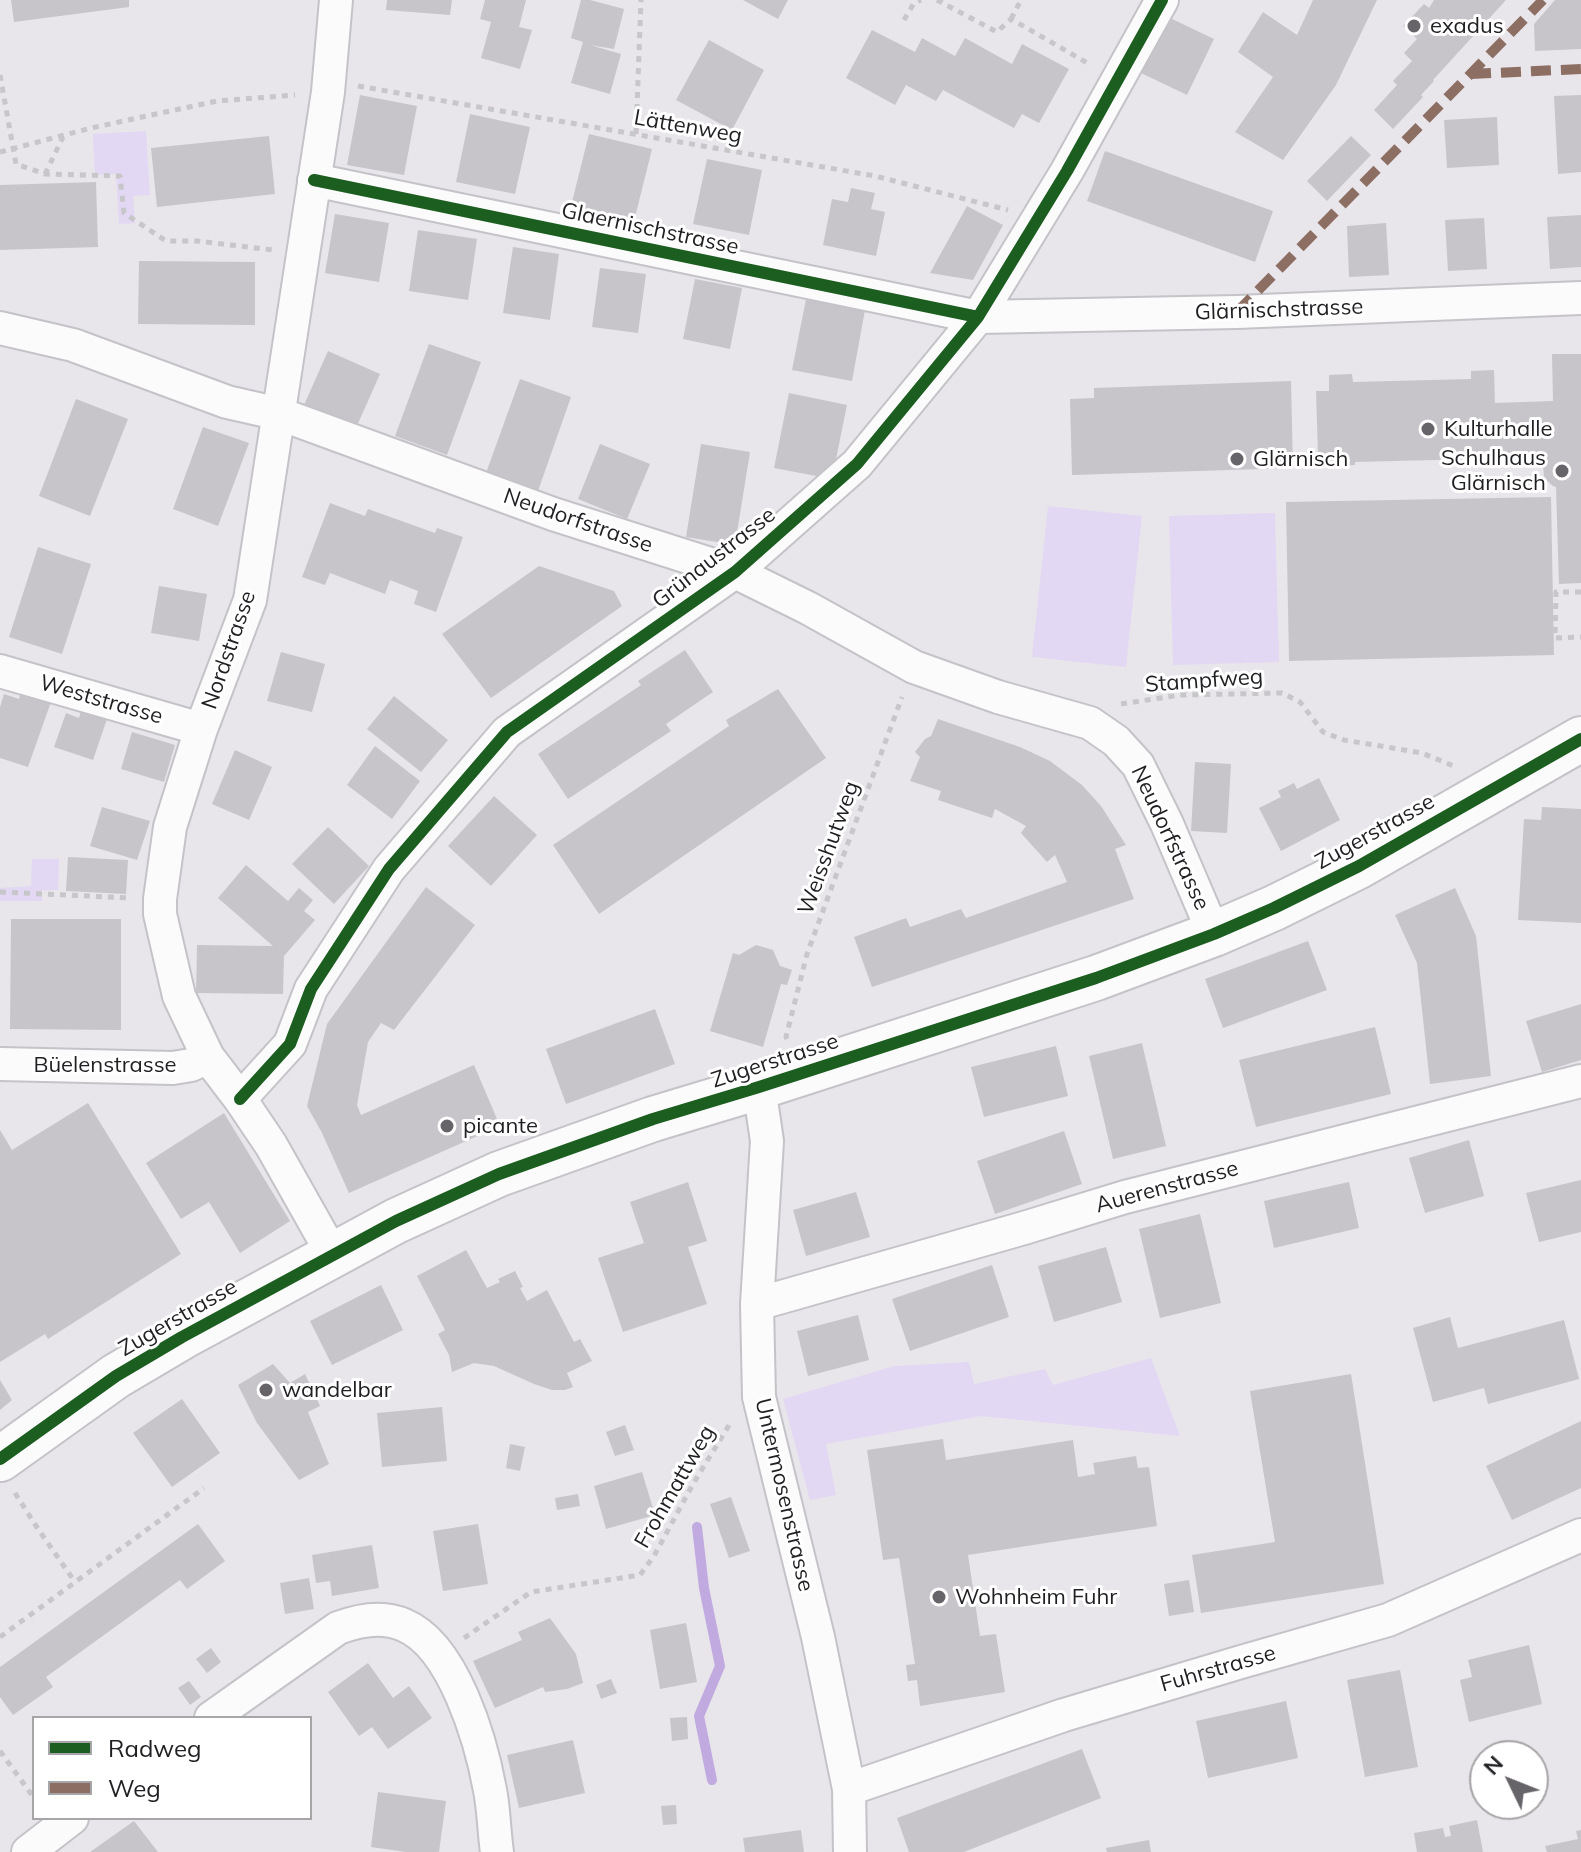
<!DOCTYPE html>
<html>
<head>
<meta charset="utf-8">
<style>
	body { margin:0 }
	#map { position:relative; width:1581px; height:1852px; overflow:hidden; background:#e8e5eb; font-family:Mulish,sans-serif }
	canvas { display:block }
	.legend { position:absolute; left:32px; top:1716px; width:280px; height:104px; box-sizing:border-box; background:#fff; border:2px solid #a6a5a7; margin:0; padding:10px 14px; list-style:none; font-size:24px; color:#201f23 }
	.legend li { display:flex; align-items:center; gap:16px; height:40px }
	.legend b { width:40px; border:2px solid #a6a5a7 }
	.north { position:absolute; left:1469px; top:1740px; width:80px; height:80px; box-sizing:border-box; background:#fff; border:2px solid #a6a5a7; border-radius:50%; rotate:313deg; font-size:22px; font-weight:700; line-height:32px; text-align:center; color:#201f23 }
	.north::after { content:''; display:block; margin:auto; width:28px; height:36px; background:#666469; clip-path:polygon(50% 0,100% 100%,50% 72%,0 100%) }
</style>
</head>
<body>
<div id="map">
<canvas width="1581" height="1852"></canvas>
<ul class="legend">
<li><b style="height:10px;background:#1b5e20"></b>Radweg</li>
<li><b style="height:10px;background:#8d6e63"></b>Weg</li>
</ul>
<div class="north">N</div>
</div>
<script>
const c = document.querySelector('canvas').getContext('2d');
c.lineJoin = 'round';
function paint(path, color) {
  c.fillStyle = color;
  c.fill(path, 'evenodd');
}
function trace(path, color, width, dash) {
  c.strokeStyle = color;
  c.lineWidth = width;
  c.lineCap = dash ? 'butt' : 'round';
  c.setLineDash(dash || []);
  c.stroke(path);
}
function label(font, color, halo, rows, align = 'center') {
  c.font = font + ' Mulish,sans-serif';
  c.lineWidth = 6;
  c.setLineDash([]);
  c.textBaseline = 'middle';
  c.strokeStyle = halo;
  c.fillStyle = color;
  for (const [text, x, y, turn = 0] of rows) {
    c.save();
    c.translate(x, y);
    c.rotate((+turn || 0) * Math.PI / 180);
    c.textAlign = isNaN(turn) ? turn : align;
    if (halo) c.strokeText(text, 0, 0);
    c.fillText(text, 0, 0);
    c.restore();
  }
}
paint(new Path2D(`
	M146,131L150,195L133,196L135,223L119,224L116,174L95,175L93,134Z
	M1048,506L1142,516L1126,667L1032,657Z
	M1275,513L1279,662L1173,665L1169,516Z
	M32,859H59L58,890H42V901H0V888L31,886Z
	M1151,1358L1180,1436L981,1416L826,1444L836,1495L810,1500L783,1399L894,1366L969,1362L974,1384L1045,1369L1053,1385Z`), '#e3d8f3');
trace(new Path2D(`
	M697,1527L704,1588L720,1666L699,1716L712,1780`), '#c0aae0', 10);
paint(new Path2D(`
	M11,0H129V7L14,22Z
	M387,0H452L450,15L386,10Z
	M485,0H526L519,27L532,30L520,69L481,58L491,22L480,19Z
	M581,0H590L624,9L614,49L590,45L621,54L610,94L571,83L583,42L571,38Z
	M743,0H788L778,19Z
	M1313,0H1377L1336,85L1283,160L1235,132L1273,77L1238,52L1263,12L1297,35Z
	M1434,0H1506L1433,80L1434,81L1421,95L1423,97L1393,129L1374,110L1397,85L1393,81L1412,61L1404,53L1417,39L1403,26L1424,4L1429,8Z
	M1555,0H1581V49L1535,51L1534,24Z
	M1168,17L1214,39L1187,95L1141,73Z
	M872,30L915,52L922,38L955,56L965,38L1012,64L1022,44L1069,69L1039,123L1022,114L1014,128L943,90L936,101L906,85L895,105L846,78Z
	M709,40L764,70L732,130L676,100Z
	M360,95L417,106L404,175L347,165Z
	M1581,95V172L1558,174L1554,96Z
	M470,114L530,127L515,194L456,182Z
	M1497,117L1499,165L1447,168L1444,120Z
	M589,134L652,149L634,221L571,206Z
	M269,136L275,194L157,207L151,148Z
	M1351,136L1371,155L1327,201L1307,181Z
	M1105,151L1273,211L1255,262L1087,201Z
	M707,159L762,170L749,235L693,224Z
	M96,182L98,247L0,250V185Z
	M851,188L875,193L871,209L885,212L876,256L823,245L832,199L848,202Z
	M967,206L1003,225L973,280L930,273Z
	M335,214L389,223L379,282L325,273Z
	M1581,215V267L1550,269L1547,217Z
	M1484,218L1487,269L1448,271L1445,220Z
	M1386,223L1389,275L1349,277L1347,226Z
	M418,230L477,239L468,300L409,291Z
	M513,247L559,254L550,320L503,313Z
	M139,261L255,262V325L138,324Z
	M600,268L646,274L638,333L592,327Z
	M695,279L742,288L730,349L683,339Z
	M806,299L865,310L852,381L792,370Z
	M429,344L481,362L447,455L395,436Z
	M328,351L380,374L356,428L304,405Z
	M1552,354H1581V583L1559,584L1556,487L1553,486L1544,478L1543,465L1546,462L1539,456H1535V460H1531V456L1513,457L1514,460H1510V457L1497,458V460L1473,462V459L1355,462V465L1332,466V455H1318L1316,391H1329V375L1352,374L1353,382L1471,379V371L1494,370L1495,403L1553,401Z
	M520,379L571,397L538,491L486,473Z
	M1291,381L1293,468L1072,475L1070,399L1094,398V388Z
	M789,393L847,405L832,479L774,468Z
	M76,399L128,419L90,516L39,496Z
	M203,427L249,443L218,526L173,509Z
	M600,444L650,464L627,519L578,499Z
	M701,444L750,452L735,545L686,537Z
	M1551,497L1554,655L1289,661L1286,502Z
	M330,503L365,516L368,509L435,533L437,528L463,537L436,612L414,604L418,591L390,580L385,594L330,573L325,585L302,577Z
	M38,547L91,564L62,654L9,637Z
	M539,566L614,591L622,606L491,698L442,634Z
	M159,586L207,594L199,641L151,633Z
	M685,650L713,692L666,724L671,731L568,799L538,754L641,685L638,681Z
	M281,652L325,664L312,712L267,701Z
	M22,688L52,699L28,767L0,758V707L4,694L19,699Z
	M778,689L826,758L599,914L553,845L729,726L726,720Z
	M394,696L448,740L421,772L367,729Z
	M81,710L107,719L93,760L54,747L66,713L79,718Z
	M938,719L1020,747L1050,761L1082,785L1101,806L1126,845L1115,849L1134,899L872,987L854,937L906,918L910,927L961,909L966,918L1067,882L1055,855L1047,862L1021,833L1026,826L995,809L992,818L938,800L941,791L910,781L920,757L915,752L925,739L931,736Z
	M132,732L175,745L164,782L121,769Z
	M375,746L420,781L392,819L347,785Z
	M235,750L272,767L249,820L212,804Z
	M1195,762L1231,764L1227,833L1191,831Z
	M1319,778L1340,820L1281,851L1259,808L1281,797L1278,791L1294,783L1297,789Z
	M494,796L537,835L491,886L448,846Z
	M102,807L150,821L137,860L90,846Z
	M1542,807L1581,809V923L1518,920L1524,819L1541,820Z
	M328,827L369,866L334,904L292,864Z
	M68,857L128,860L126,894L66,891Z
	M246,865L288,901L299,888L313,900L304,911L315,920L284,956L283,994L196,993L197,945L273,946L218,898Z
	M426,887L475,925L394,1030L381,1023L368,1042L357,1105L361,1115L474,1065L500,1126L349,1193L322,1133L307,1106L327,1024Z
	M1455,888L1476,936L1491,1076L1430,1084L1417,963L1395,915Z
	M11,919H121V1030L10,1029Z
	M1308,941L1327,990L1223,1028L1205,979Z
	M756,945L773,950L780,966L792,970L787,985L781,984L763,1047L710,1031L733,953L739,955Z
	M1581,1004V1060L1542,1072L1526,1021Z
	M655,1009L675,1064L566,1104L546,1049Z
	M1375,1027L1391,1094L1256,1127L1239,1060Z
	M1142,1043L1166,1146L1113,1159L1089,1056Z
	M1056,1046L1068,1096L984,1117L971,1067Z
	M88,1103L181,1254L48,1339L45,1334L0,1362V1130L12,1150Z
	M224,1113L290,1221L240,1253L209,1202L181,1219L146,1163Z
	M1064,1131L1082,1184L995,1214L977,1161Z
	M1469,1140L1484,1196L1425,1213L1409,1158Z
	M1581,1180V1232L1539,1242L1526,1193Z
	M688,1182L707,1241L688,1247L707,1304L623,1332L598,1258L644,1243L630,1202Z
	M1349,1182L1359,1228L1274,1248L1264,1201Z
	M856,1192L870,1237L806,1256L793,1210Z
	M1200,1214L1221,1303L1160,1318L1139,1229Z
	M1106,1247L1122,1302L1054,1322L1038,1266Z
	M466,1250L487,1288L500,1282L498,1279L515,1271L523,1287L520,1288L527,1301L547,1290L574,1342L580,1339L592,1361L567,1373L573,1387L565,1390H552L534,1384L494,1366L474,1363L452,1372L449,1355L438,1334L445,1330L417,1276Z
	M992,1265L1009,1317L910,1351L892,1299Z
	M381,1285L403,1330L332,1365L310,1321Z
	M858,1315L869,1360L808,1376L797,1331Z
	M1450,1317L1458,1348L1564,1320L1579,1379L1488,1404L1484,1388L1433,1402L1413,1328Z
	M273,1364L290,1383L305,1374L320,1406L308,1412L329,1464L299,1480L257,1423L238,1385Z
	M1351,1374L1384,1584L1201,1613L1192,1555L1275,1542L1250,1391Z
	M0,1380L12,1400L0,1410Z
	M182,1399L220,1453L172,1487L133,1433Z
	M442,1407L447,1461L382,1467L377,1413Z
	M1581,1421V1488L1512,1520L1486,1466Z
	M625,1425L634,1450L615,1456L606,1432Z
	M943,1439L946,1460L1073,1440L1078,1477L1095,1474L1093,1463L1136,1456L1138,1468L1149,1467L1157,1526L968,1555L980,1636L996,1634L1005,1692L920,1706L917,1680L908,1681L906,1665L915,1664L899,1558L883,1560L867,1450Z
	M510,1444L525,1447L520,1471L506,1468Z
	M642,1472L655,1515L606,1529L594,1486Z
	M578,1494L580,1506L557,1510L555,1498Z
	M731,1497L750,1551L729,1558L710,1504Z
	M198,1524L225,1561L187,1589L180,1580L46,1677L53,1687L13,1715L0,1697V1667Z
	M478,1524L488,1584L443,1591L433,1531Z
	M372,1545L379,1588L332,1596L330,1581L316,1583L312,1555Z
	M309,1578L314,1609L285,1614L280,1583Z
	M1189,1580L1194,1612L1169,1616L1164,1584Z
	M550,1618L576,1654L583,1683L567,1689L545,1692L543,1687L495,1708L473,1661L522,1640L518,1632Z
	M686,1623L697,1682L660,1689L650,1630Z
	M1529,1645L1542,1704L1469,1722L1460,1680L1472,1677L1468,1660Z
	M211,1648L221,1662L207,1673L196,1659Z
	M368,1663L393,1698L409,1686L432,1718L388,1749L372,1727L359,1736L328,1692Z
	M1400,1670L1418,1767L1365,1777L1347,1680Z
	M611,1679L617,1693L601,1699L596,1685Z
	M189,1681L201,1697L190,1705L178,1688Z
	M1286,1701L1298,1758L1208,1778L1196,1721Z
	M687,1717L688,1739L672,1741L670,1718Z
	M573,1740L585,1793L519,1808L507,1755Z
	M1082,1749L1101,1798L964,1852H909L897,1818Z
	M378,1792L446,1801L439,1852H406L371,1847Z
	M676,1805L677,1824L663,1825L661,1806Z
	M1477,1820L1483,1852H1417L1414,1833L1443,1828L1445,1837L1451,1836L1449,1826Z
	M134,1821L158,1852H90Z
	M801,1830L804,1852H745L743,1838Z
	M1581,1830V1852H1547L1545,1846L1578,1839L1576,1831Z
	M1149,1840L1151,1852H1107L1106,1848Z`), '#c8c5ca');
const street = new Path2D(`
	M314,180L978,317L1237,312L1581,298
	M0,328L73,345L227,402L280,414L553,514L735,572L808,608L914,667L998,697L1090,723L1116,741L1138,765L1167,824L1214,934
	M0,671L201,729
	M0,1064L173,1068L191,1065L208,1057
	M759,1087L767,1141L757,1304L759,1397L818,1637L849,1789L850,1852
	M240,1099L290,1044L311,989L389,869L507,732L735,572L857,464L978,317L1067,171L1162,0
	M333,1255L271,1145L240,1099L208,1057L179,996L160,914V899L170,827L201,729L250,600L328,92L336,0
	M757,1304L1024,1228L1125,1197L1581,1081
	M211,1718L338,1628C359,1620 382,1615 404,1625C454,1646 481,1741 490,1790C494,1810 494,1832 497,1852
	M849,1789L1064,1715L1241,1662L1388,1620L1581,1535
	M28,1852L72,1818`);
const secondary = new Path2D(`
	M0,1459L116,1376L182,1337L396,1221L499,1174L653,1119L759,1087L1096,978L1214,934L1274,908L1359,866L1581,739`);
trace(street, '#c4c3c8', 36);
trace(secondary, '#c4c3c8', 48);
trace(new Path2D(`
	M937,0L997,32L1011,19L1089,64
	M1011,19L1021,0
	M904,20L914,3L921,0
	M0,75L16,164L45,174L120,176L124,213L166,241H197L273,250
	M358,86L875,176L1008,210
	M636,134L641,0
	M0,152L91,128L217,101L295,95
	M45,174L63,137
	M1581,592H1556L1555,638L1581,637
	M1121,704L1180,695L1282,693L1300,702L1323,732L1344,740L1422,753L1456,767
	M0,892L131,898
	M787,1039L786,1037L807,954L902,697
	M15,1493L36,1526L75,1582
	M0,1637L204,1488
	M464,1638L531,1592L640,1575L654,1556L693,1484L731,1422
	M0,1751L34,1798`), '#c7c6c8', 5, [6, 6]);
trace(street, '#fcfbfc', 32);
trace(secondary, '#fcfbfc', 44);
trace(new Path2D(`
	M1471,74L1581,69
	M1237,312L1543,0`), '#8d6e63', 10, [20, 10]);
trace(new Path2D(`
	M314,180L978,317
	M240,1099L290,1044L311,989L389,869L507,732L735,572L857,464L978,317L1067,171L1162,0
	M0,1459L116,1376L182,1337L396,1221L499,1174L653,1119L759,1087L1096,978L1214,934L1274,908L1359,866L1581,739`), '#1b5e20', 12);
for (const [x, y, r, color] of [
	[1414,26,8,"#666469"],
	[1428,429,8,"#666469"],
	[1237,459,8,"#666469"],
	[1562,471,8,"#666469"],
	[447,1126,8,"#666469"],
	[266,1390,8,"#666469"],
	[939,1597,8,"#666469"]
]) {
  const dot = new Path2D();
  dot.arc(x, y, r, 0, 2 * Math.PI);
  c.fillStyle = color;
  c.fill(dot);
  trace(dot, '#fff', 3);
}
label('22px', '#201f23', '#fff', [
	["exadus",1430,26],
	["Kulturhalle",1444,429],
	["Schulhaus",1546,458,"right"],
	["Glärnisch",1546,483,"right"],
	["Glärnisch",1253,459],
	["picante",463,1126],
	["wandelbar",282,1390],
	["Wohnheim Fuhr",955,1597]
], 'left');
label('22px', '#201f23', '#fff', [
	["Lättenweg",688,127,10],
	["Glaernischstrasse",650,229,12],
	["Glärnischstrasse",1279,310,-2],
	["Neudorfstrasse",578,521,19],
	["Grünaustrasse",714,558,-38],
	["Nordstrasse",229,650,-71],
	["Stampfweg",1204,681,-4],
	["Weststrasse",101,700,16],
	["Zugerstrasse",1375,832,-29],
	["Neudorfstrasse",1170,838,65],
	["Weisshutweg",829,848,-70],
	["Zugerstrasse",775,1061,-18],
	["Büelenstrasse",105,1065],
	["Auerenstrasse",1167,1187,-15],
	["Zugerstrasse",178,1318,-30],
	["Frohmattweg",675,1487,-60],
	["Untermosenstrasse",784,1495,77],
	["Fuhrstrasse",1218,1669,-16]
]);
</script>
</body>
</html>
